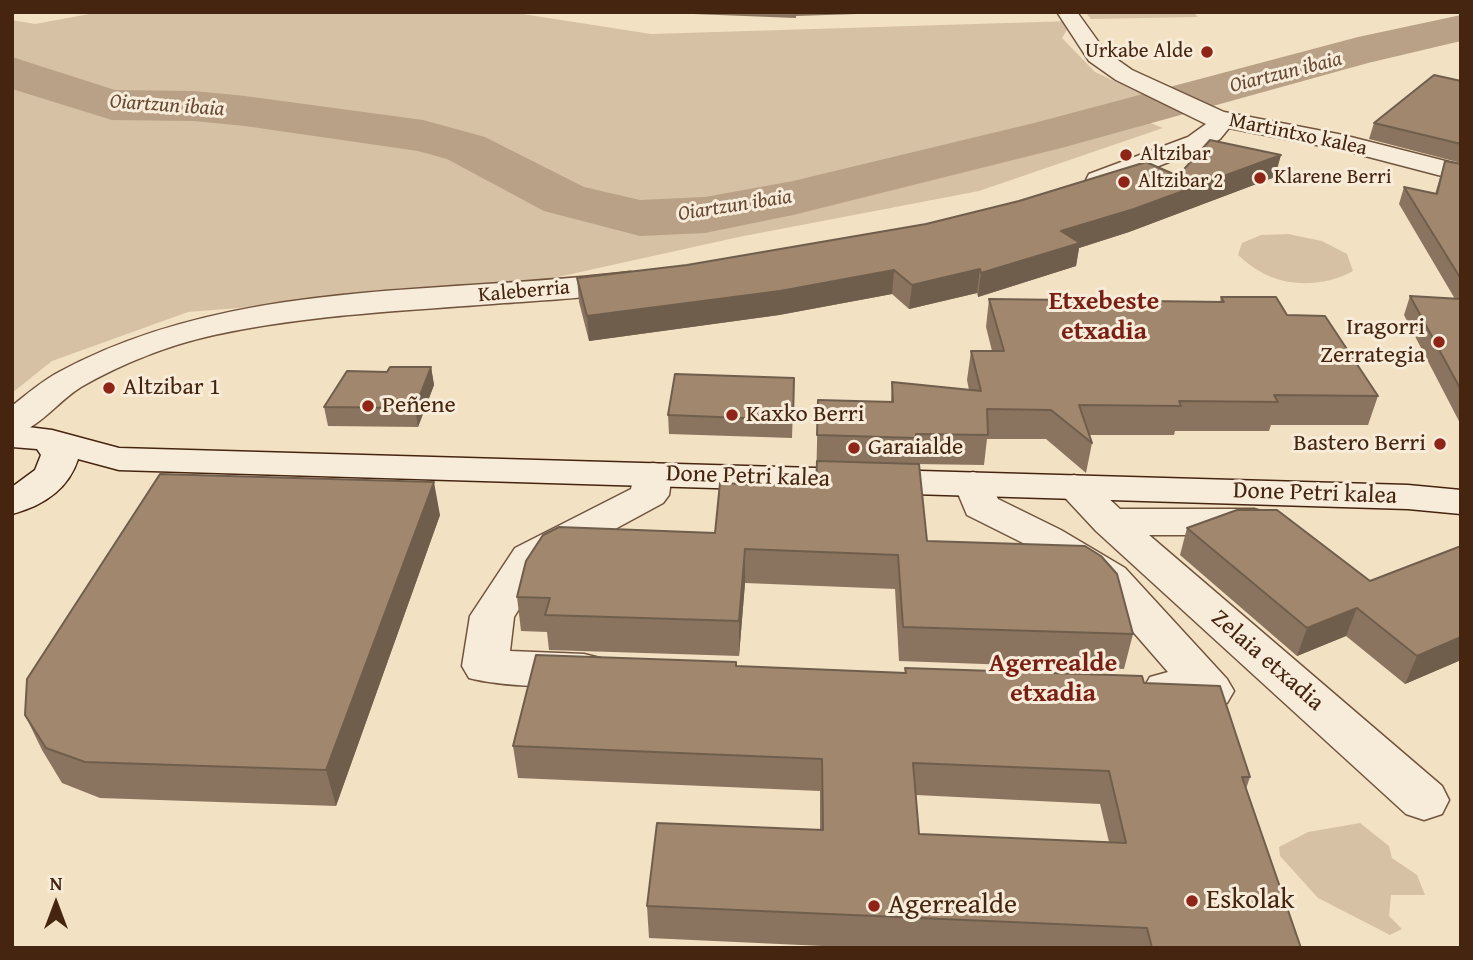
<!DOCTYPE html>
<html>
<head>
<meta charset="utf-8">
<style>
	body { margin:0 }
	#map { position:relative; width:1473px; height:960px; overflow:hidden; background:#f3e1c4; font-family:"Gentium Book Plus",serif }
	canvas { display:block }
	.frame { position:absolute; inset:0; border:14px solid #462510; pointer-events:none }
	.north { position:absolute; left:21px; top:869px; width:70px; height:70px; -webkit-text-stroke:5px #f7ecd9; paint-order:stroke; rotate:0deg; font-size:19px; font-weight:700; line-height:28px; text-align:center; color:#462510 }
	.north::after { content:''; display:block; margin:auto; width:24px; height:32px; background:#462510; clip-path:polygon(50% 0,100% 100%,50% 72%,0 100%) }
</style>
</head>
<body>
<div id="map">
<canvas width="1473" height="960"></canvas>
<div class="frame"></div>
<div class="north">N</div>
</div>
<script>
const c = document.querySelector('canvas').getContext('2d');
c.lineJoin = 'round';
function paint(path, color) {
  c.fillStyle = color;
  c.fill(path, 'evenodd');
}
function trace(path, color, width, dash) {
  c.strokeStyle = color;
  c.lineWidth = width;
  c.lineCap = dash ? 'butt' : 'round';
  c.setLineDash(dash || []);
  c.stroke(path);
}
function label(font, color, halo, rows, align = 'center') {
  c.font = font + ' "Gentium Book Plus",serif';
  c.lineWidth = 6;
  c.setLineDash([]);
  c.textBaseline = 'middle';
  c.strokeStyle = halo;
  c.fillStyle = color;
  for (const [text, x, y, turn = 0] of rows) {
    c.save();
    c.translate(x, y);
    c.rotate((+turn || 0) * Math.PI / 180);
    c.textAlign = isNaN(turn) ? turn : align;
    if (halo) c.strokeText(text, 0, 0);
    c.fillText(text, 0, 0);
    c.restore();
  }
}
paint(new Path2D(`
	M100,12H510L651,34L1072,21L1062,38L1095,72L1153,99L1116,109L1163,128L979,191L739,237L517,286L188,312L52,361L12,393V20L35,24Z
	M1085,12H1193L1198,17L1091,19Z
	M1288,234L1322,241L1347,254L1353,271C1327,286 1288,288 1261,272C1253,268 1245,261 1238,255L1242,243L1261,235Z
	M1360,823L1389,846L1392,858L1417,875L1425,895H1391L1389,916L1402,929L1390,935L1318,898L1280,856L1279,847L1308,832Z`), '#d6c1a5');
paint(new Path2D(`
	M1461,15V41L1368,63L1065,147L793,215L705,233L640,236L544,211L447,159L418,151L245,126L194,121L112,120L12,89V57L115,90L194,91L245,96L423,120L485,137L584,187L640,200L705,197L793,181L1034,123L1358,37Z`), '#b8a187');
const street = new Path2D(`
	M1057,12H1077L1105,51L1132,70L1224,112L1343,135L1461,165V181L1342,150L1229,128L1220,139L1206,147L1109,186L1099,188L1089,186L1086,180L1089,174L1188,137L1206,124L1116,80L1089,61Z
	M630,272L641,274L645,281L641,288C597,298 549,300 504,303C407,311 310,314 214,335C169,345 121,364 81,387C57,402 40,428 12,435V406C27,394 42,381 59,372C233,278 440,295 630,272Z
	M653,463L667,466L672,474L669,495L663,503L545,567L514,617L510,651L584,654L600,658L607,670L600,682C571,690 499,686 469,678L462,666L470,616L515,548L631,489L634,474L639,466Z
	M973,472L987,476L998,499L1061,530L1125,568L1227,679L1234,691L1227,703C1202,711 1175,708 1150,701L1143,689L1150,677L1168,672L1095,588L1033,548L967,515L954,484L959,476Z
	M1074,475L1088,479L1120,509H1254L1268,513L1274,522L1268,531L1254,535H1149L1442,786L1449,800L1442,814L1424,820L1406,814L1096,531L1055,487L1060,479Z`);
const secondary = new Path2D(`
	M12,425L52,430L119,448L1408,485L1461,490V514L1408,509L119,470L78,459C68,490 42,506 12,514V487L35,470L41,455L37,449L12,447Z`);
trace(street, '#71543d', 3);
trace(secondary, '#462510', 3);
paint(street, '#f7ecd9');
paint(secondary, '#f7ecd9');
paint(new Path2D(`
	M693,12H919L796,16V18L693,14Z
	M1461,81V163L1369,139L1374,123Z
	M1445,161L1461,164V425L1404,315L1410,296L1455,299L1399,204L1404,187L1435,194Z
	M1178,176L1275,177L1129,232L1079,248L1076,266L978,297L977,293L909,309L892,294L779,315L589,341L579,302L577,278L687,265L926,224Z
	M1221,297L1287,315L1378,396L1368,425H1271L1269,431H1175L1174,435H1089L1092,443L1086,473L1046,439H987L984,465L913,464L927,541L1133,634L1124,669L899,661L895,589L745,583L739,656L549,650L547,632L521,631L517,597L715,533L816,487L818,400L891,402L892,382L969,390L967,380L971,351H992L986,327L989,299L1220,302Z
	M431,367L434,385L418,427L328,426L324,407L387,372Z
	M794,378L792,438L669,434L668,415Z
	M440,515L336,806L100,798L62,783L42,750L25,715Z
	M1187,528L1370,581L1461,660L1405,684L1346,636L1297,656L1180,555Z
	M736,666L905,673V668L1144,683L1250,777L1246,789L1301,948H866L649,938L647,906L820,830V791L518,778L513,746ZM916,795L1100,804L1109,842L919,834Z`), '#8a745f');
paint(new Path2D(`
	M1281,155L1275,177L1129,232L1079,248L1076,266L978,297L981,273L1061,231Z
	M980,269L977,293L909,309L912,285Z
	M894,270L892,294L779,315L589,341L587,316Z
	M431,367L434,385L418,427L415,408Z
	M434,482L440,515L336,806L326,770Z
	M745,549V583L739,656V621Z
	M1357,608L1346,636L1297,656L1307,628Z
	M1461,637V660L1405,684L1417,656Z`), '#705e4d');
const building = new Path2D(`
	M1434,75L1461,81V144L1374,123Z
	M1210,140L1281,155L1134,209L1061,231L1080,243L981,273L980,269L912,285L894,270L780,291L587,316L577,278L687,265L926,224L1019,201L1146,162L1178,176Z
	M1445,161L1461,164V279L1404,187L1437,194Z
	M1410,296L1461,299V390Z
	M1221,297H1276L1287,315L1325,316L1378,396L1274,395L1278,402L1179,401L1181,406L1079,405L1092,443L1051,410L987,409L988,435L916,434V438L817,435L818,400L893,402L892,382L981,391L971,351H1004L989,299L1224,302Z
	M390,367H431L415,408L324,407L347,371L387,372Z
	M675,374L794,378L793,420L668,415Z
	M817,461L919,464L927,541L1085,546L1101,556L1117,574L1133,634L903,627L898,555L745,549L739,621L545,615L550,598L517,597L526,561L543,535L559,527L715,533L720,483L816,487Z
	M160,474L434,482L326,770L85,762L46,748L25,715L27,679Z
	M1237,510H1277L1370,581L1461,546V637L1417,656L1357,608L1307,628L1187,528Z
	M536,655L736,662V666L906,673L905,668L1142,676L1144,683L1220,686L1250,777H1242L1301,948H1152L1147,928L647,906L657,823L823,830L822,759L513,746ZM913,763L1109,771L1126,843L919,834Z`);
paint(building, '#a0876e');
trace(building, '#705e4d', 2);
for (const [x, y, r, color] of [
	[1207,52,7,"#8f2418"],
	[1126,155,7,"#8f2418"],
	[1260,178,7,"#8f2418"],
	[1124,182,7,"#8f2418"],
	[1439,342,7,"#8f2418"],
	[109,388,7,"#8f2418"],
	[368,406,7,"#8f2418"],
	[732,415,7,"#8f2418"],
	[1440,444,7,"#8f2418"],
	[854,448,7,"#8f2418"],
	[1192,901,7,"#8f2418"],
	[874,906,7,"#8f2418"]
]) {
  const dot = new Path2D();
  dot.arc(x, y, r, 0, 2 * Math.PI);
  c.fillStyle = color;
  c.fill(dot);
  trace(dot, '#f7ecd9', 2.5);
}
label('21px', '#462510', '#f7ecd9', [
	["Urkabe Alde",1193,52,"right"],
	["Altzibar",1140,155],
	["Klarene Berri",1274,178],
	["Altzibar 2",1138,182]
], 'left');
label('italic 21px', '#684a34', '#f7ecd9', [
	["Oiartzun ibaia",1286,73,-14],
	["Oiartzun ibaia",167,106,4],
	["Oiartzun ibaia",735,206,-9]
]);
label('21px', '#462510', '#f7ecd9', [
	["Martintxo kalea",1298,135,12],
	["Kaleberria",524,292,-5]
]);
label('24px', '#462510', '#f7ecd9', [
	["Iragorri",1425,328,"right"],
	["Zerrategia",1425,356,"right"],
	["Altzibar 1",123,388],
	["Peñene",382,406],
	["Kaxko Berri",746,415],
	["Bastero Berri",1426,444,"right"],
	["Garaialde",868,448]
], 'left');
label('24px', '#462510', '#f7ecd9', [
	["Done Petri kalea",748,477,2],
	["Done Petri kalea",1315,494,2],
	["Zelaia etxadia",1267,661,41]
]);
label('bold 26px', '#7a1f14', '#f7ecd9', [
	["Etxebeste",1104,302],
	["etxadia",1104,332],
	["Agerrealde",1053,664],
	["etxadia",1053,694]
]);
label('28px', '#462510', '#f7ecd9', [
	["Eskolak",1206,901],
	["Agerrealde",888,906]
], 'left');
</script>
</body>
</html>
